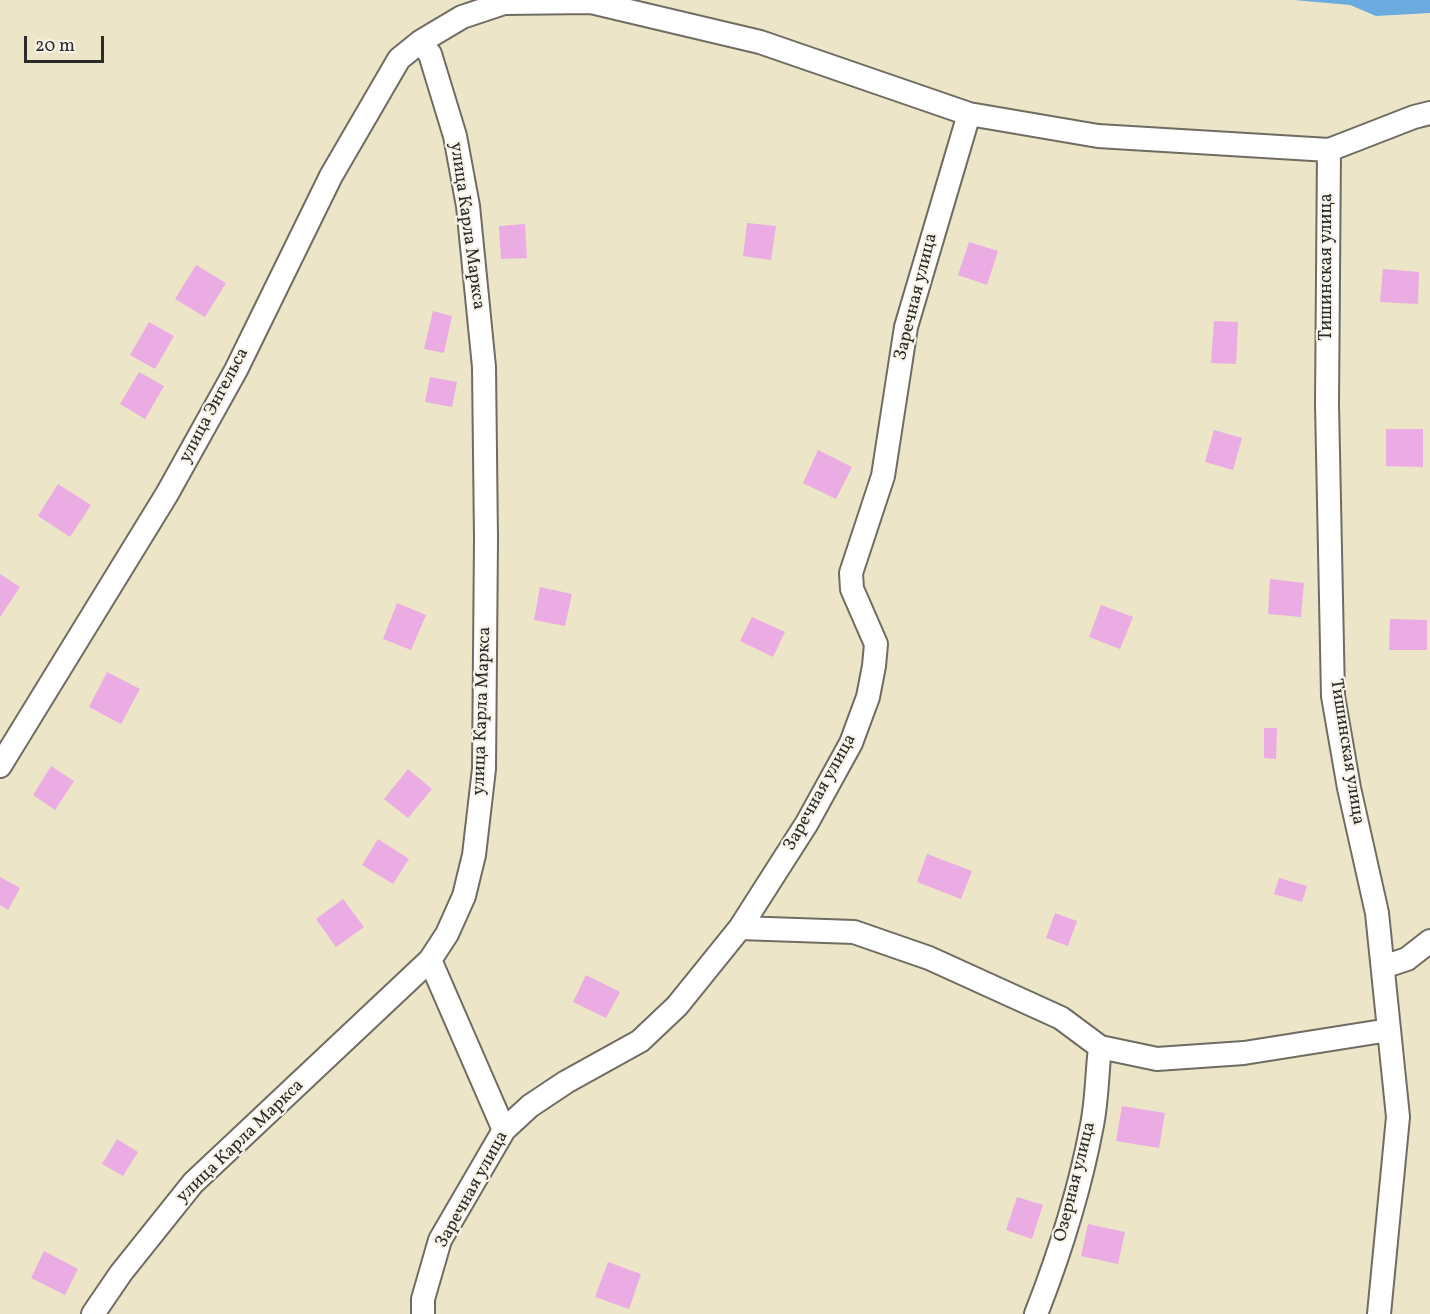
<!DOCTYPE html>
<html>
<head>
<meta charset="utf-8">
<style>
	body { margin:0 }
	#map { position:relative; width:1430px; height:1314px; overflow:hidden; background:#ede5c8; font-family:Vollkorn,serif }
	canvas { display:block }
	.scale { position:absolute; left:24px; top:36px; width:80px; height:27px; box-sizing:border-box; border:3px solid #2b2b2b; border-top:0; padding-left:8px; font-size:18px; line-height:21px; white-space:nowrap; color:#2b2b2b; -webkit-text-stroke:4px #f7f3e8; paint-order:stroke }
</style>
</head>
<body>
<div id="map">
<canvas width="1430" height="1314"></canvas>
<div class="scale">20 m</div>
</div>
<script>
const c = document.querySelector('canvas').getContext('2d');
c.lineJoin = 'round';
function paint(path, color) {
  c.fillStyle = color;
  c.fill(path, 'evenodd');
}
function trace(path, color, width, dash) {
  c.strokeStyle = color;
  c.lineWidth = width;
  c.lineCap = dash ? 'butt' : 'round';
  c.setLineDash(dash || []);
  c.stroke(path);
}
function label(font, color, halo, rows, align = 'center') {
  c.font = font + ' Vollkorn,serif';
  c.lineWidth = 4.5;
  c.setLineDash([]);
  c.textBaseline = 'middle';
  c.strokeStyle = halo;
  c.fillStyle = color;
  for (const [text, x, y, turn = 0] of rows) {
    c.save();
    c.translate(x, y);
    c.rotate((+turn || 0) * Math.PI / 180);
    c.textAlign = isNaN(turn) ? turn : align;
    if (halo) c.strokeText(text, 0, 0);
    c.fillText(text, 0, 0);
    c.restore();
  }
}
paint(new Path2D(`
	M1294,0H1430V13L1376,16L1350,5Z`), '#6cabdf');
paint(new Path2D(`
	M747,223L776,226L771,260L743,256Z
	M525,224L527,258L501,259L499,226Z
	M969,242L998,251L987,285L958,275Z
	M196,265L226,283L205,317L175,299Z
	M1383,269L1419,272L1418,304L1380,302Z
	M433,311L452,316L444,353L424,349Z
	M1214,321L1238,322L1236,364L1211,363Z
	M149,322L174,336L155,369L130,355Z
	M139,372L164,386L145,419L120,404Z
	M430,377L457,382L452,407L425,402Z
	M1386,429H1423V467L1386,466Z
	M1214,430L1242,438L1233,470L1205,462Z
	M818,450L852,467L836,499L803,483Z
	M58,484L91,505L70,537L38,516Z
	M0,574L20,587L0,617Z
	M1270,579L1304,583L1301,617L1268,614Z
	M540,587L572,594L565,626L534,620Z
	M397,603L426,615L411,650L383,639Z
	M1101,605L1133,617L1120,649L1089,637Z
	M752,617L785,632L773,657L740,641Z
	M1390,619L1427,620V650H1389Z
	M107,672L140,689L121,724L89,707Z
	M1264,728H1277L1276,759L1264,758Z
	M51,766L74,781L55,810L33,795Z
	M408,769L432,789L408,818L384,799Z
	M378,839L409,859L393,884L362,865Z
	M927,854L972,871L961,899L917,882Z
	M0,877L20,888L8,910L0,905Z
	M1279,878L1307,886L1302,902L1274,894Z
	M343,899L364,927L336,947L316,919Z
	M1055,913L1077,921L1068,946L1046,938Z
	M586,975L620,992L606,1018L573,1002Z
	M1122,1106L1165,1113L1159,1148L1116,1141Z
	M117,1139L138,1152L123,1176L102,1164Z
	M1017,1197L1043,1205L1032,1239L1006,1230Z
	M1088,1224L1125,1232L1118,1264L1081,1256Z
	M44,1251L78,1269L65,1295L31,1278Z
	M608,1262L641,1274L629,1309L595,1297Z`), '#eaace3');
const street = new Path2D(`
	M1329,150L1327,404L1333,696L1349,788L1377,913L1398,1117L1379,1314
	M0,766L167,494L236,370L331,176L399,59L420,42L462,17L504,3L591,2L760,42L969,114L1098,136L1329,150L1414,117L1430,113
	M740,928L854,932L929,958L1061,1018L1100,1047L1157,1059L1244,1053L1389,1030
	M430,960L504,1130
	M1383,967L1407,959L1430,941
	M93,1314L121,1273L193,1183L430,960L447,934L464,896L474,855L484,769L486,539L484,367L468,206L455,136L430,54L420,42
	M423,1314V1299L440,1240L504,1130L530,1106L566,1082L640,1041L677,1006L740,928L807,823L851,743L868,697L874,666L876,644L852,589L851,573L883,476L906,327L969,114
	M1036,1314C1060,1253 1080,1189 1092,1125C1097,1100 1097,1073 1100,1047`);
trace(street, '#6f6c62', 26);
trace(street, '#fff', 22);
label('18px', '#2b2b2b', '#f7f3e8', [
	["улица Карла Маркса",466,226,82],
	["Тишинская улица",1328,267,-90],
	["Заречная улица",917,297,-76],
	["улица Энгельса",215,406,-62],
	["улица Карла Маркса",483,711,-88],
	["Тишинская улица",1346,752,81],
	["Заречная улица",821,793,-61],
	["улица Карла Маркса",241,1142,-44],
	["Озерная улица",1076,1182,-76],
	["Заречная улица",473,1190,-61]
]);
</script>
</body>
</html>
